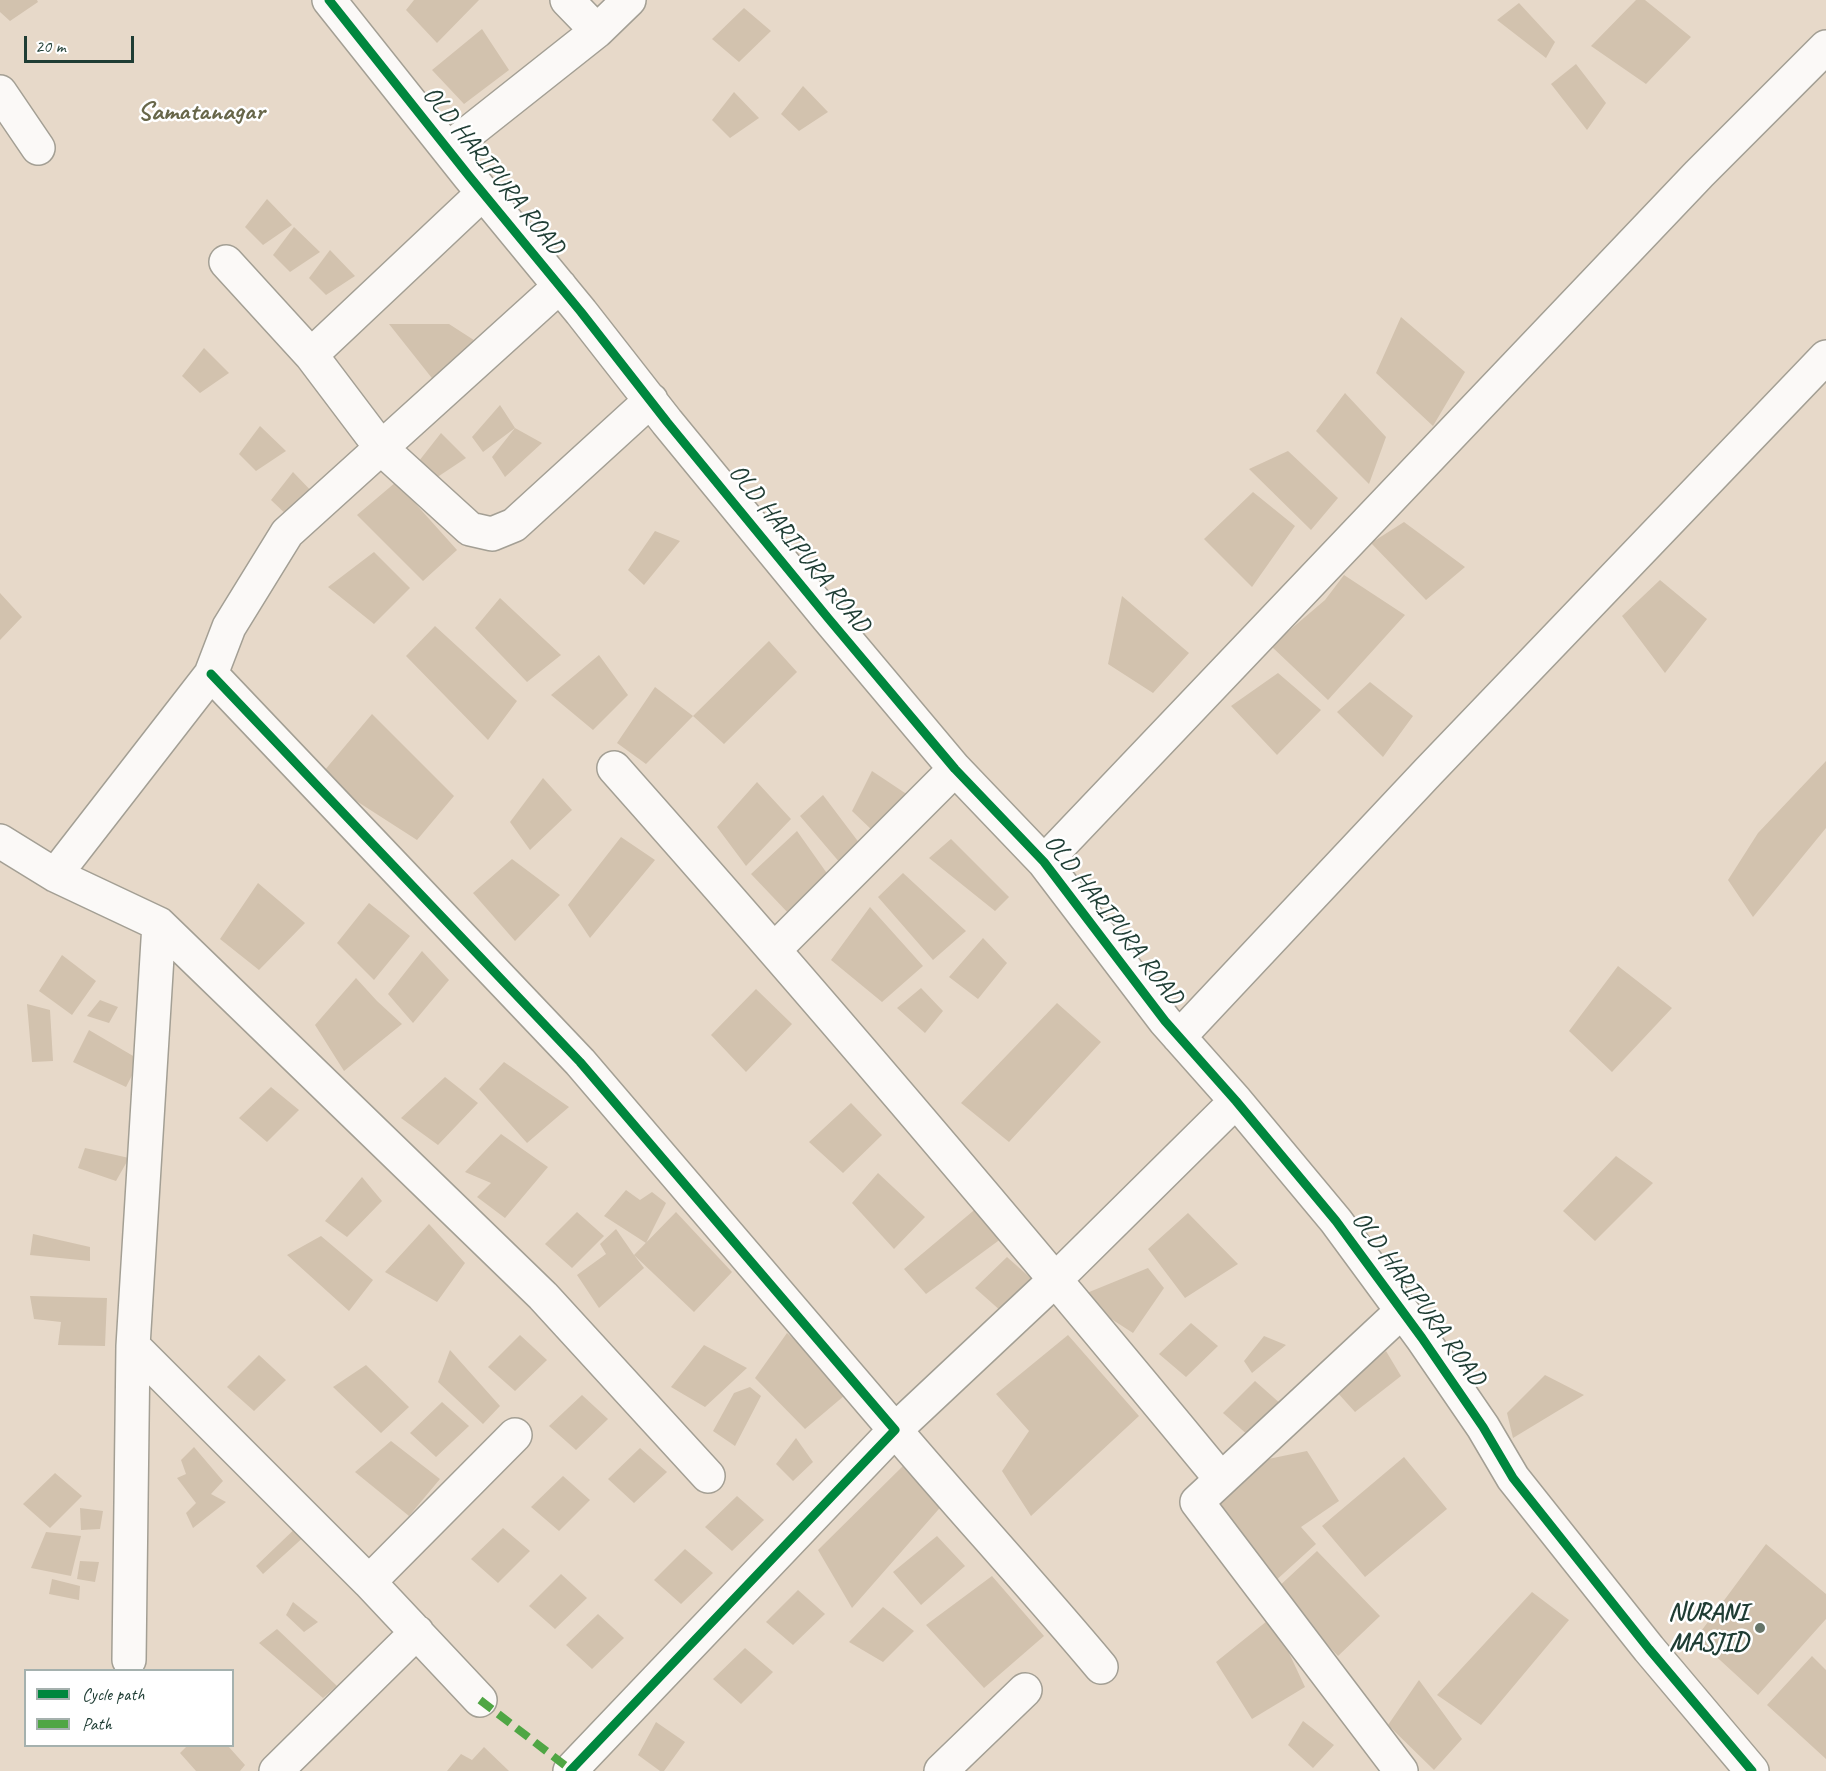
<!DOCTYPE html>
<html>
<head>
<meta charset="utf-8">
<style>
	body { margin:0 }
	#map { position:relative; width:1826px; height:1771px; overflow:hidden; background:#e7d9c9; font-family:Caveat,sans-serif }
	canvas { display:block }
	.legend { position:absolute; left:24px; top:1669px; width:210px; height:78px; box-sizing:border-box; background:#fff; border:2px solid #a5b1ae; margin:0; padding:8px 10px; list-style:none; font-size:18px; color:#1f3d34 }
	.legend li { display:flex; align-items:center; gap:12px; height:30px }
	.legend b { width:30px; border:2px solid #a5b1ae }
	.scale { position:absolute; left:24px; top:36px; width:110px; height:27px; box-sizing:border-box; border:3px solid #1f3d34; border-top:0; padding-left:8px; font-size:18px; line-height:21px; white-space:nowrap; color:#1f3d34; -webkit-text-stroke:4px #fff; paint-order:stroke }
</style>
</head>
<body>
<div id="map">
<canvas width="1826" height="1771"></canvas>
<ul class="legend">
<li><b style="height:8px;background:#00873e"></b>Cycle path</li>
<li><b style="height:8px;background:#4fa644"></b>Path</li>
</ul>
<div class="scale">20 m</div>
</div>
<script>
const c = document.querySelector('canvas').getContext('2d');
c.lineJoin = 'round';
function paint(path, color) {
  c.fillStyle = color;
  c.fill(path, 'evenodd');
}
function trace(path, color, width, dash) {
  c.strokeStyle = color;
  c.lineWidth = width;
  c.lineCap = dash ? 'butt' : 'round';
  c.setLineDash(dash || []);
  c.stroke(path);
}
function label(font, color, halo, rows, align = 'center') {
  c.font = font + ' Caveat,sans-serif';
  c.lineWidth = 5;
  c.setLineDash([]);
  c.textBaseline = 'middle';
  c.strokeStyle = halo;
  c.fillStyle = color;
  for (const [text, x, y, turn = 0] of rows) {
    c.save();
    c.translate(x, y);
    c.rotate((+turn || 0) * Math.PI / 180);
    c.textAlign = isNaN(turn) ? turn : align;
    if (halo) c.strokeText(text, 0, 0);
    c.fillText(text, 0, 0);
    c.restore();
  }
}
paint(new Path2D(`
	M0,0H37L38,2L10,21L0,12Z
	M414,0H479L437,43L406,10Z
	M1636,0H1645L1691,37L1646,84L1591,46Z
	M1519,3L1555,42L1546,58L1497,20Z
	M744,8L771,31L739,62L712,39Z
	M482,29L509,70L464,104L432,70Z
	M1576,64L1606,103L1587,130L1551,84Z
	M803,86L828,112L799,131L781,114Z
	M734,92L759,118L730,138L712,120Z
	M267,199L292,225L263,245L245,227Z
	M294,227L320,252L290,272L273,255Z
	M330,250L355,276L326,295L309,278Z
	M1401,317L1465,372L1433,426L1376,373Z
	M389,324H449L480,344L435,382Z
	M204,348L229,373L200,393L182,376Z
	M1345,393L1386,437L1369,484L1316,431Z
	M500,405L515,428L483,452L472,437Z
	M260,426L286,451L256,471L239,454Z
	M515,428L542,443L505,477L492,457Z
	M441,433L466,458L436,478L419,461Z
	M1288,451L1338,498L1311,530L1249,469Z
	M293,472L318,498L289,517L271,500Z
	M396,482L457,550L423,581L357,515Z
	M1253,492L1295,526L1252,587L1204,539Z
	M1404,522L1465,567L1426,600L1371,543Z
	M655,531L680,541L644,585L628,570Z
	M374,552L410,588L374,624L328,587Z
	M1344,575L1405,615L1328,700L1271,646L1325,600Z
	M1660,580L1707,619L1665,673L1622,616Z
	M0,593L22,617L0,640Z
	M1122,596L1189,653L1153,693L1108,664Z
	M500,598L561,655L527,682L475,628Z
	M435,626L517,701L488,740L406,656Z
	M769,641L797,672L724,744L693,716Z
	M599,655L628,695L593,730L551,695Z
	M1278,673L1321,710L1277,755L1231,706Z
	M1370,682L1413,716L1383,757L1337,712Z
	M655,687L693,716L646,764L617,743Z
	M372,714L454,796L417,840L319,777Z
	M1826,761V828L1753,917L1728,880L1758,833Z
	M872,771L908,795L874,832L852,811Z
	M543,778L572,810L530,850L510,822Z
	M757,782L791,819L746,866L717,827Z
	M823,795L863,848L841,864L800,816Z
	M797,831L831,879L790,915L751,874Z
	M621,837L655,860L590,938L568,905Z
	M951,839L1009,897L995,911L929,858Z
	M512,859L560,895L515,941L473,893Z
	M903,873L966,931L933,960L878,897Z
	M258,883L305,923L259,970L220,939Z
	M369,903L410,936L374,980L337,943Z
	M870,907L923,966L882,1002L831,960Z
	M983,938L1007,963L978,999L949,977Z
	M422,951L449,980L413,1023L388,994Z
	M62,955L96,981L72,1015L39,991Z
	M1618,966L1672,1008L1612,1072L1569,1031Z
	M356,978L377,1001L402,1024L344,1071L315,1025Z
	M921,988L943,1011L925,1033L897,1008Z
	M756,989L792,1024L746,1072L711,1035Z
	M100,1000L118,1007L109,1023L87,1016Z
	M1057,1003L1101,1042L1009,1142L961,1103Z
	M27,1004L50,1010L53,1061L32,1062Z
	M89,1030L140,1060L126,1087L73,1062Z
	M504,1062L569,1107L527,1143L479,1089Z
	M445,1077L478,1103L438,1145L401,1118Z
	M271,1087L299,1110L267,1142L239,1118Z
	M851,1103L882,1135L843,1173L809,1142Z
	M501,1134L548,1167L505,1218L477,1197L491,1183L465,1172Z
	M85,1148L129,1158L116,1181L78,1168Z
	M1616,1156L1653,1183L1595,1241L1563,1211Z
	M878,1173L925,1217L894,1249L852,1203Z
	M362,1177L382,1201L347,1237L325,1221Z
	M626,1190L640,1200L652,1192L666,1203L646,1243L604,1216Z
	M985,1201L1013,1230L926,1294L904,1269Z
	M577,1212L604,1236L572,1268L545,1244Z
	M676,1212L732,1272L694,1312L634,1255L644,1268L599,1308L577,1275L606,1254L600,1244L616,1229L634,1255Z
	M1188,1213L1238,1264L1185,1298L1148,1249Z
	M429,1224L465,1263L437,1302L385,1272Z
	M33,1234L90,1247V1261L30,1255Z
	M321,1236L373,1280L349,1311L287,1255Z
	M1007,1257L1034,1281L1002,1312L975,1288Z
	M1148,1268L1164,1288L1133,1333L1077,1297Z
	M30,1296L107,1298L105,1346L58,1345L61,1322L34,1319Z
	M1191,1323L1218,1346L1186,1377L1159,1354Z
	M787,1333L851,1390L805,1429L755,1378Z
	M520,1335L547,1360L515,1391L488,1367Z
	M1068,1335L1139,1416L1031,1516L1002,1471L1029,1431L996,1394Z
	M1264,1336L1286,1345L1252,1373L1244,1361Z
	M704,1345L747,1368L705,1407L671,1387Z
	M450,1350L500,1406L483,1424L438,1382Z
	M1386,1351L1401,1376L1355,1412L1336,1391Z
	M259,1355L286,1380L254,1411L227,1387Z
	M366,1365L409,1407L381,1433L333,1387Z
	M1545,1375L1584,1395L1513,1438L1507,1413Z
	M1255,1381L1282,1405L1250,1437L1223,1413Z
	M750,1387L761,1396L735,1446L713,1431L734,1393Z
	M582,1395L608,1419L576,1450L549,1426Z
	M442,1402L469,1426L436,1457L410,1433Z
	M796,1438L813,1462L793,1481L776,1464Z
	M391,1441L440,1479L409,1516L355,1472Z
	M194,1447L223,1481L211,1494L226,1502L193,1528L186,1513L196,1503L177,1478L186,1474L181,1460Z
	M640,1448L667,1472L634,1503L608,1479Z
	M1307,1451L1339,1501L1301,1527L1316,1544L1273,1583L1201,1503L1244,1464Z
	M1404,1457L1447,1509L1365,1577L1322,1526Z
	M905,1464L945,1502L852,1608L818,1550Z
	M55,1473L82,1496L50,1528L23,1504Z
	M563,1476L590,1500L559,1531L531,1507Z
	M737,1496L764,1520L732,1551L705,1527Z
	M80,1508L103,1511L100,1529L81,1530Z
	M302,1522L307,1534L263,1574L256,1566Z
	M503,1528L530,1551L498,1583L471,1559Z
	M46,1532L81,1536L71,1576L31,1568Z
	M937,1536L965,1566L921,1605L893,1572Z
	M1766,1544L1826,1594V1619L1758,1695L1696,1638Z
	M685,1549L713,1573L681,1604L654,1580Z
	M1317,1551L1380,1616L1338,1656L1275,1590Z
	M80,1561L99,1562L95,1582L77,1579Z
	M561,1574L587,1598L555,1629L529,1606Z
	M992,1576L1044,1636L984,1688L926,1625Z
	M52,1579L80,1586L79,1600L49,1594Z
	M798,1590L825,1614L793,1645L766,1622Z
	M1532,1592L1569,1620L1481,1725L1437,1695Z
	M293,1602L318,1622L304,1632L286,1615Z
	M883,1607L914,1631L883,1662L849,1642Z
	M598,1614L624,1638L592,1669L566,1645Z
	M1272,1617L1305,1687L1252,1719L1216,1662Z
	M277,1629L337,1686L323,1698L259,1643Z
	M745,1648L773,1672L741,1704L713,1679Z
	M1812,1656L1826,1670V1759L1767,1705Z
	M1419,1680L1462,1739L1434,1770L1388,1725Z
	M1303,1721L1334,1745L1313,1768L1288,1745Z
	M656,1722L685,1742L664,1771H660L638,1755Z
	M187,1746H228L245,1765L240,1771H196L180,1753Z
	M484,1747L509,1771H447L461,1754L472,1760Z`), '#d2c2ae');
const minor = new Path2D(`
	M329,0L469,176L581,312L667,422L828,618L955,769L1044,862L1165,1021L1236,1101L1336,1221L1422,1338L1483,1427L1513,1478L1649,1649L1752,1771
	M567,0L597,31
	M0,92L38,148
	M448,149L597,31L629,0
	M226,262L311,355L382,449L470,529L492,534L514,525L651,400
	M311,355L483,193
	M211,674L580,1062L895,1430L570,1771
	M614,768C821,1001 1023,1239 1221,1479
	M0,841L55,875L159,924L543,1296L708,1476
	M1044,862L1699,174L1826,47
	M55,875L211,674L229,627L287,533L560,286
	M159,924L133,1346L369,1582L480,1700
	M775,949L955,769
	M1179,1037L1428,772L1826,357
	M369,1582L515,1435
	M129,1660L133,1346
	M1101,1667C1034,1587 963,1510 895,1430L1056,1279L1236,1101
	M276,1771L417,1632
	M941,1771L1025,1690
	M1401,1771L1197,1502L1402,1311`);
trace(minor, '#a39f94', 36);
trace(minor, '#fbf9f7', 33);
trace(new Path2D(`
	M480,1700L571,1770`), '#4fa644', 8, [15, 8]);
trace(new Path2D(`
	M329,0L469,176L581,312L667,422L828,618L955,769L1044,862L1165,1021L1236,1101L1336,1221L1422,1338L1483,1427L1513,1478L1649,1649L1752,1771
	M211,674L580,1062L895,1430L570,1771`), '#00873e', 9);
for (const [x, y, r, color] of [
	[1760,1628,6,"#657468"]
]) {
  const dot = new Path2D();
  dot.arc(x, y, r, 0, 2 * Math.PI);
  c.fillStyle = color;
  c.fill(dot);
  trace(dot, '#fff', 2);
}
label('26px', '#1f3d34', '#fff', [
	["OLD HARIPURA ROAD",493,171,51],
	["OLD HARIPURA ROAD",799,549,51],
	["OLD HARIPURA ROAD",1113,920,52],
	["OLD HARIPURA ROAD",1418,1299,54]
]);
label('bold 26px', '#1f3d34', '#fff', [
	["NURANI",1748,1613],
	["MASJID",1748,1643]
], 'right');
label('bold 27px', '#68674a', '#fff', [
	["Samatanagar",201,112]
]);
</script>
</body>
</html>
